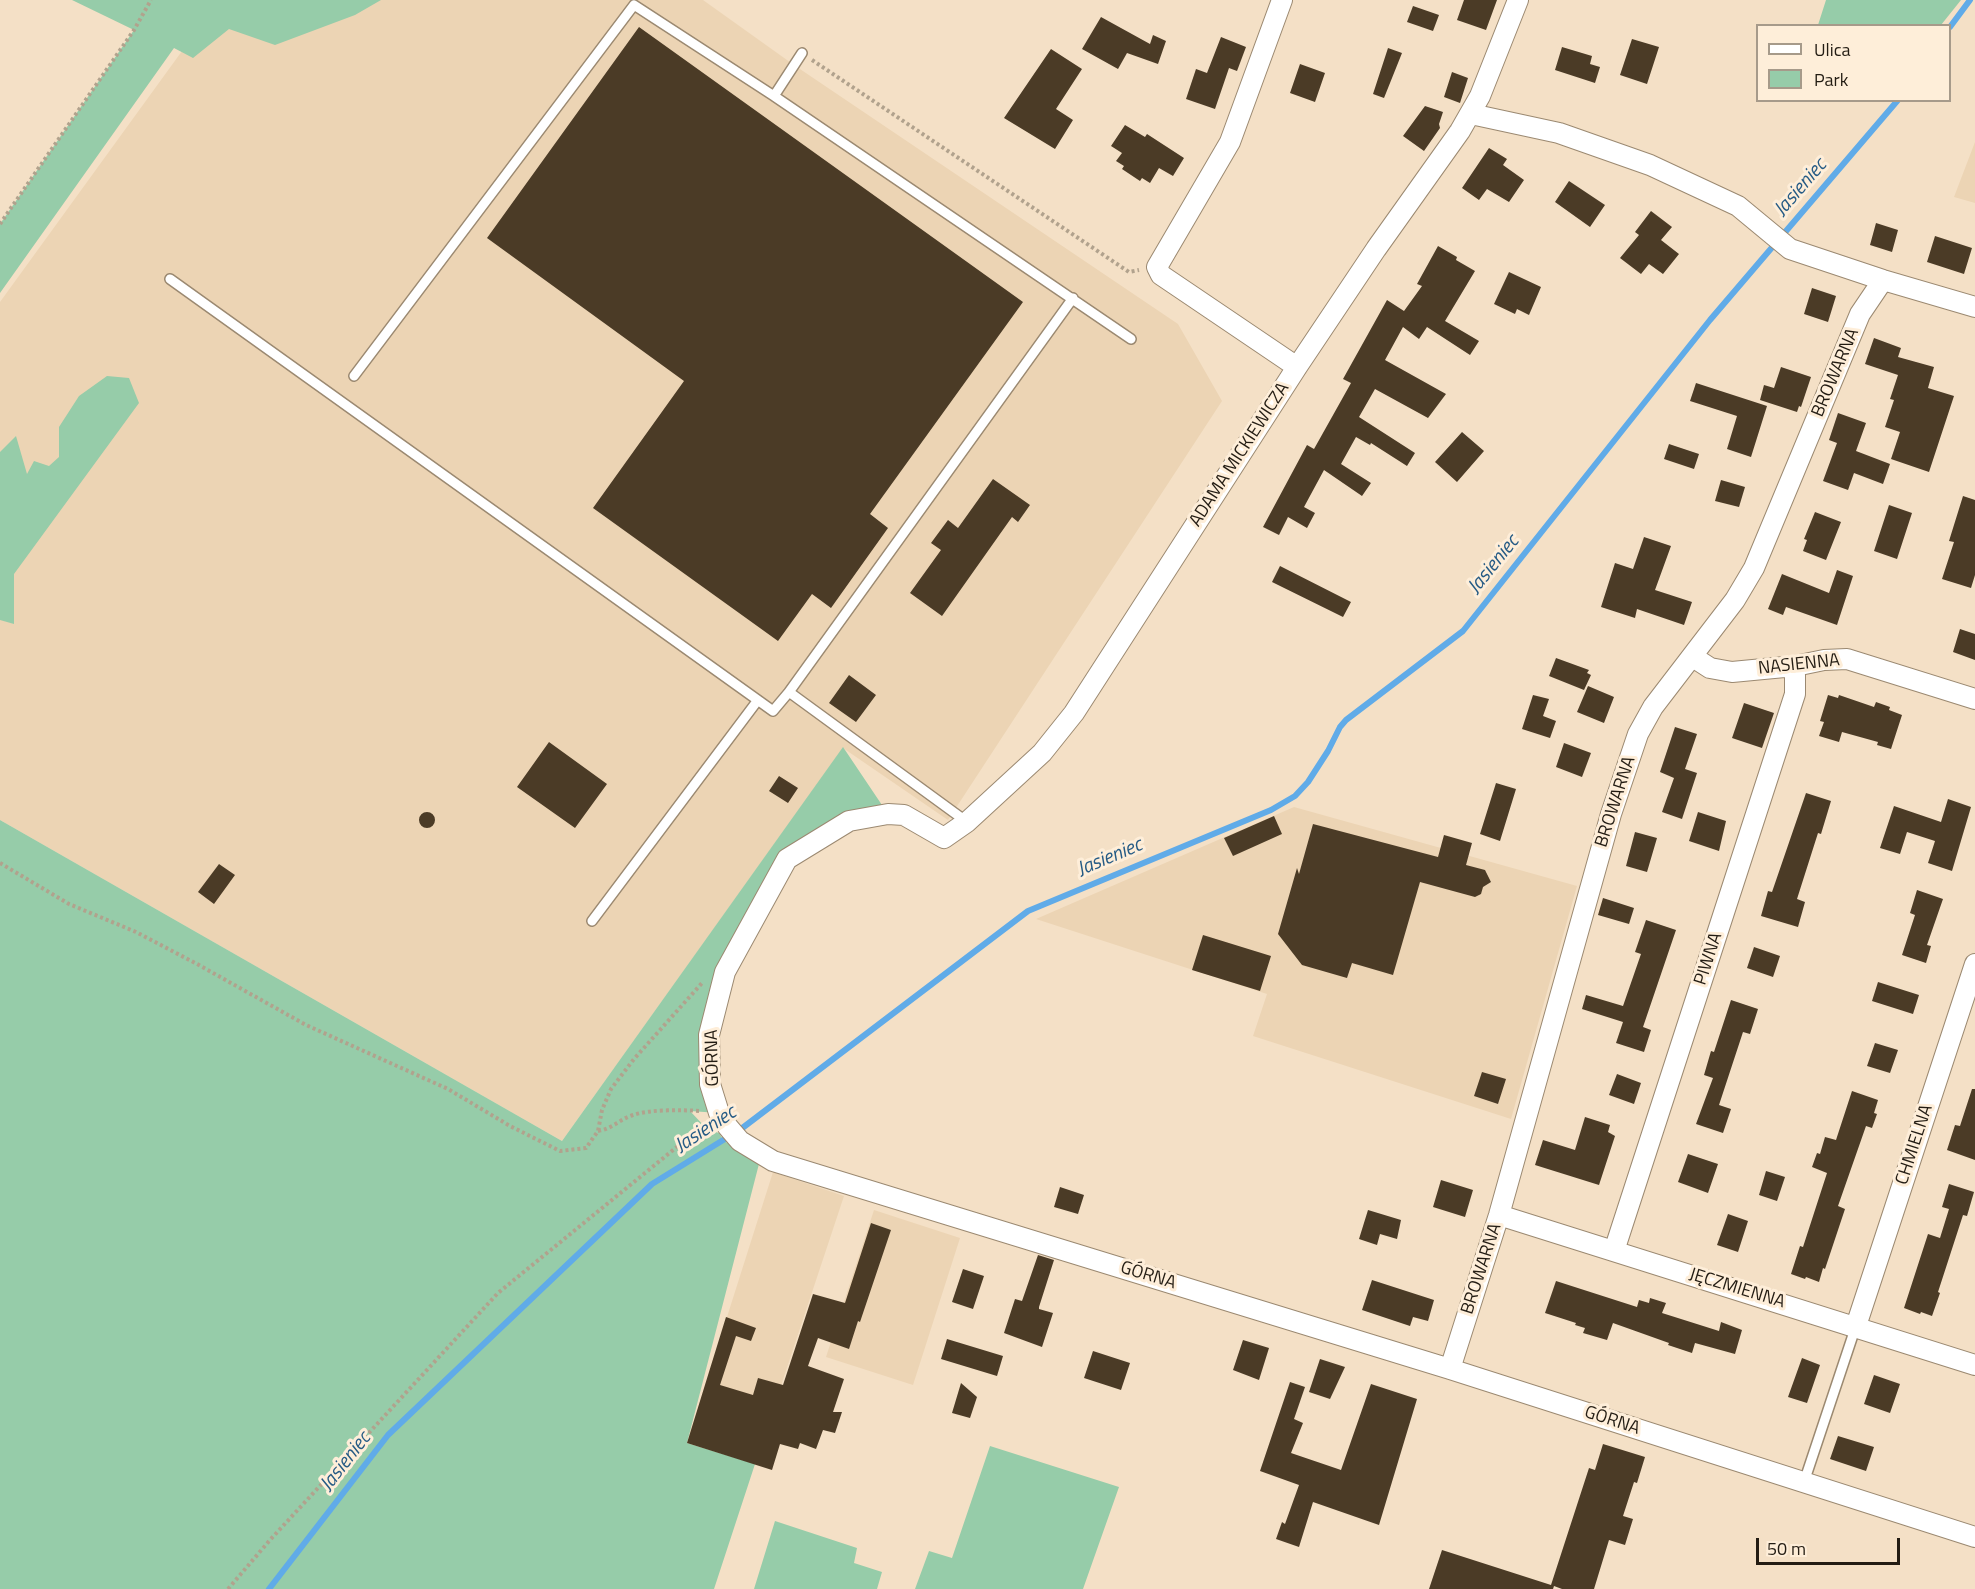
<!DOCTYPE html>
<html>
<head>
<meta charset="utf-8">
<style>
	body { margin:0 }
	#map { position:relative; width:1975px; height:1589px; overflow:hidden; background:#f4e0c6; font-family:"Titillium Web",sans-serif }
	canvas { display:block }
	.legend { position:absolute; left:1756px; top:24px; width:195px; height:78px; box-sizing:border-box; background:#feeed9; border:2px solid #a69a8a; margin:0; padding:8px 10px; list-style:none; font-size:18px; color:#231c13 }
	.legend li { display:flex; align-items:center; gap:12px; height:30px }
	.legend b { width:30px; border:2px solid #a69a8a }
	.scale { position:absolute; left:1756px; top:1538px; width:144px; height:27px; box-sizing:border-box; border:3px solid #231c13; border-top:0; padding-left:8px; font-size:18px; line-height:21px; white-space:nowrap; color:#231c13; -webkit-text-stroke:4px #feeed9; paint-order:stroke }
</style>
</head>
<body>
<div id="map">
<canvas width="1975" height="1589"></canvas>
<ul class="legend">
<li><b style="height:8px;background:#fff"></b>Ulica</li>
<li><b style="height:16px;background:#96cca9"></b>Park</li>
</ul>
<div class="scale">50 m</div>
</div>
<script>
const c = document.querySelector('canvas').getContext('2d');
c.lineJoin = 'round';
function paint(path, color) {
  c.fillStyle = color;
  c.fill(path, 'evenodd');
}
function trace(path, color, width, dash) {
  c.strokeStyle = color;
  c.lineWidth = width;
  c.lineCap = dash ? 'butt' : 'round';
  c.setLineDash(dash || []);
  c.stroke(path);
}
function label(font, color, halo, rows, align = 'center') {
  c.font = font + ' "Titillium Web",sans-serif';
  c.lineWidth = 6;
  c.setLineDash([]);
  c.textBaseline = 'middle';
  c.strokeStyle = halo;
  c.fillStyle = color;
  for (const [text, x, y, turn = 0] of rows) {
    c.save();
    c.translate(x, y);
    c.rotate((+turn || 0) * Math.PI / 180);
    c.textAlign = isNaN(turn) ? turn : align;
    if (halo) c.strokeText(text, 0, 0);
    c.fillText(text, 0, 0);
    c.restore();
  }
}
paint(new Path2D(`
	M219,0H703L794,65L1178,324L1222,401L948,820L843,748L562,1141L0,820V302Z
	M1975,142V203L1954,197Z
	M1294,807L1577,886L1511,1119L1253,1036L1267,994L1036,919Z
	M773,1172L844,1196L755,1464L687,1443Z
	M874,1210L960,1238L913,1385L826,1357Z`), '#ecd4b4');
paint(new Path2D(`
	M72,0H381L355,15L275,45L229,29L193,58L174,48L0,293V224L134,30Z
	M1826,0H1961L1941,25H1818Z
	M107,376L129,378L139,403L14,574V624L0,620V452L16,436L27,474L34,461L49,466L59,457V427L79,396Z
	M843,747L888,814L787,859L725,972L709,1035L719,1113L690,1111L708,1130L719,1133L724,1141L760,1160L687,1443L755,1464L714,1589H0V820L562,1141Z
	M990,1446L1119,1487L1083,1589H915L929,1551L952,1558Z
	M775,1521L857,1548L854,1563L882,1572L877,1589H754Z`), '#96cca9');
trace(new Path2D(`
	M1950,27L1970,0
	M269,1589L388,1435L652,1184L741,1129L1028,911L1271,810L1295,796L1308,782L1328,751L1340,727L1346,720L1463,631L1710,320L1898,100`), '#60abe8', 6);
paint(new Path2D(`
	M1464,0H1497L1486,30L1457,20Z
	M1413,6L1439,15L1433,31L1407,22Z
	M1101,17L1150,44L1153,35L1166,41L1158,64L1127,53L1118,69L1082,49Z
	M639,27L1023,302L870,514L888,528L831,608L812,594L778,641L593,508L684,381L487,238Z
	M1221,37L1246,47L1237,71L1229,68L1215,109L1186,99L1196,69L1207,73Z
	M1632,39L1659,47L1647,84L1620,75Z
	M1562,47L1592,56L1590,64L1600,67L1595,83L1555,70Z
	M1388,48L1402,53L1384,98L1373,94Z
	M1051,49L1082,69L1056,109L1073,120L1055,149L1004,118Z
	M1300,64L1325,73L1315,102L1290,93Z
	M1452,72L1468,78L1460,103L1444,97Z
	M1425,106L1443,112L1439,124L1440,128L1424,151L1403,136Z
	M1125,125L1145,137L1147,134L1184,158L1173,176L1159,168L1150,183L1142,178L1140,181L1122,169L1124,166L1116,161L1122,153L1111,146Z
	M1489,148L1507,159L1503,165L1524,180L1509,202L1487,189L1479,200L1462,188Z
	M1569,181L1605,205L1590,227L1555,202Z
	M1651,211L1672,227L1661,240L1679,254L1663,274L1649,264L1641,274L1620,258L1639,235L1635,232Z
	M1876,223L1898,230L1892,252L1870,245Z
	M1935,236L1972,248L1964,274L1927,262Z
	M1438,246L1457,257L1456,260L1475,271L1445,321L1479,341L1470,355L1427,327L1419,339L1403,327L1385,360L1446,394L1428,418L1375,389L1359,417L1415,453L1407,466L1371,443L1370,445L1356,437L1341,464L1371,483L1362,496L1324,470L1304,507L1315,513L1307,528L1288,517L1279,535L1263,527L1307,445L1314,449L1351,383L1343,379L1387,300L1404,311L1422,286L1417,284Z
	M1509,272L1541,287L1529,315L1517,309L1515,314L1494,304Z
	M1812,288L1836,296L1828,322L1804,314Z
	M1874,338L1901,348L1898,357L1934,367L1928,388L1954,396L1929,472L1891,459L1900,432L1885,427L1894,400L1890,399L1898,375L1865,364Z
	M1781,367L1811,377L1801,407L1799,406L1797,412L1760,400L1764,385L1774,388Z
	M1696,383L1767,406L1751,457L1727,449L1737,416L1690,401Z
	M1838,413L1866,423L1856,451L1890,464L1883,484L1854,473L1848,490L1823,481L1837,443L1829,440Z
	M1462,432L1484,451L1457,482L1435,462Z
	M1669,444L1699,454L1694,469L1664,459Z
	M993,479L1030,505L1018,522L1012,517L942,616L910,593L941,550L931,543L948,520L958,528Z
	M1721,480L1745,487L1739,507L1715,501Z
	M1963,496L1975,500V575L1971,588L1942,579L1954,542L1949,541Z
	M1889,505L1912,513L1897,559L1874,551Z
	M1815,512L1841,522L1826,560L1803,551L1807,540L1804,539Z
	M1644,537L1671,546L1655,590L1692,602L1684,625L1637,609L1635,618L1601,607L1615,563L1633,569Z
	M1280,566L1351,602L1343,617L1272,582Z
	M1837,570L1853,576L1837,625L1786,607L1783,615L1768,609L1782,574L1829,593Z
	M1960,629L1975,634V660L1953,652Z
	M1556,658L1589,670L1587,673L1591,675L1584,690L1549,676Z
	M849,675L876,695L856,722L829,703Z
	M1588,686L1614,697L1604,723L1577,712Z
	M1533,695L1549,699L1543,716L1556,721L1550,738L1522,729Z
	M1828,695L1838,698L1839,695L1874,707L1876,702L1890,707L1889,710L1902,715L1891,749L1877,745L1878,742L1842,732L1839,742L1819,736L1824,722L1820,721Z
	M1744,703L1774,713L1762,748L1732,738Z
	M1675,727L1697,734L1685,769L1697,773L1682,819L1662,812L1674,778L1660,772Z
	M549,742L607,784L575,828L517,787Z
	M1564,743L1591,753L1582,777L1556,767Z
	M779,776L798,788L788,803L769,791Z
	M1496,783L1516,789L1500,841L1480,834Z
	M1806,793L1831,801L1821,834L1818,833L1797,899L1805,902L1798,927L1761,916L1768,891L1772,892Z
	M1948,799L1971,807L1952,871L1928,863L1935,841L1907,832L1900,854L1880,848L1894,806L1941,822Z
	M419 820a8 8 0 1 1 16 0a8 8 0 1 1-16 0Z
	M1698,812L1726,821L1719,851L1689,841Z
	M1274,816L1282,834L1233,856L1224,838Z
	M1313,824L1438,857L1444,835L1472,843L1466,865L1485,870L1491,882L1483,887L1481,894L1475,897L1420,882L1393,975L1352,963L1347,978L1302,965L1278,934L1297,868L1299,874Z
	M1635,832L1657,838L1647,872L1626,866Z
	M219,864L235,875L214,904L198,892Z
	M1917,890L1943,899L1927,945L1931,946L1926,963L1902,955L1915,915L1910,913Z
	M1603,898L1634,908L1629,924L1598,915Z
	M1646,920L1676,930L1643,1027L1651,1030L1644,1052L1616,1043L1623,1022L1582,1009L1586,995L1623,1006L1641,954L1635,952Z
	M1203,935L1271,956L1260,991L1192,970Z
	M1754,947L1780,956L1773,977L1747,968Z
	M1878,982L1919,995L1913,1014L1872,1001Z
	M1731,1000L1758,1009L1750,1034L1743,1032L1719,1105L1731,1109L1723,1133L1696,1124L1713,1078L1704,1075L1711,1051L1714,1052Z
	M1875,1043L1898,1050L1890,1073L1867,1066Z
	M1482,1072L1506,1079L1498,1104L1474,1096Z
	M1617,1074L1641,1083L1634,1104L1609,1095Z
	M1972,1089H1975V1160L1947,1150L1955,1125L1960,1126Z
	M1852,1091L1878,1100L1874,1113L1877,1114L1872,1128L1866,1126L1838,1206L1845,1209L1825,1269L1823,1268L1819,1282L1806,1277L1805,1279L1791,1274L1800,1246L1803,1247L1827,1173L1812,1167L1817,1153L1820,1154L1825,1137L1836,1140Z
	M1585,1117L1610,1125L1608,1132L1615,1136L1599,1185L1535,1165L1543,1140L1575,1150Z
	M1688,1154L1718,1164L1708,1193L1678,1182Z
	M1766,1171L1785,1177L1777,1201L1759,1195Z
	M1441,1180L1473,1190L1465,1217L1433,1207Z
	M1949,1184L1974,1192L1967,1216L1963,1215L1938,1292L1940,1293L1932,1316L1921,1312L1920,1314L1904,1308L1928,1234L1940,1238L1949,1209L1942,1207Z
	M1060,1187L1084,1195L1078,1214L1054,1207Z
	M1368,1210L1401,1220L1397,1239L1380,1234L1377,1245L1359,1239Z
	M1728,1214L1748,1221L1738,1252L1717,1245Z
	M871,1223L891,1230L860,1322L858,1321L849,1349L818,1338L808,1366L844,1379L833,1412H842L835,1433L823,1430L816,1449L800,1443L798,1449L780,1444L772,1470L687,1443L726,1317L756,1328L751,1341L736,1336L720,1385L753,1395L758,1378L783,1385L813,1294L845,1303Z
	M1038,1255L1054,1260L1039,1307V1309L1053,1313L1042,1347L1004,1333L1015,1299L1022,1301Z
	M963,1269L984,1276L973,1309L952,1302Z
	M1372,1280L1434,1300L1428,1321L1413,1317L1410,1326L1362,1310Z
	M1556,1281L1637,1307L1639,1300L1649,1303L1650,1298L1666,1303L1662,1313L1719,1331L1721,1322L1742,1330L1735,1354L1695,1343L1692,1353L1668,1345L1669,1343L1613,1323L1607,1340L1583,1333L1585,1328L1575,1325L1576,1323L1545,1313Z
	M947,1339L1003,1356L997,1376L941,1359Z
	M1243,1340L1269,1348L1259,1380L1233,1370Z
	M1093,1351L1130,1363L1121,1390L1084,1378Z
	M1802,1358L1820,1365L1807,1403L1788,1397Z
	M1320,1359L1345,1367L1330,1399L1309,1392Z
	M1874,1375L1900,1384L1890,1413L1864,1404Z
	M1290,1382L1305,1387L1294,1419L1303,1423L1291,1453L1341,1470L1371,1384L1417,1399L1379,1525L1313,1502L1299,1547L1276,1539L1282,1522L1285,1524L1299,1485L1260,1471Z
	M961,1383L977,1397L970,1418L952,1413Z
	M1838,1436L1874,1447L1866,1471L1830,1459Z
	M1603,1444L1645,1457L1637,1483L1634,1482L1623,1516L1633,1519L1625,1545L1609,1540L1594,1589H1562L1554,1586L1553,1589H1429L1442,1550L1551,1585L1589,1468L1595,1470Z`), '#4b3b26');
const lane = new Path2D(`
	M802,53L774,96L1131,339
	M170,279L773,711L789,692L967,822
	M354,376L634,5L774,96
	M789,692L1073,298
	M592,921L758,700
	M1804,1482L1856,1326`);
const street = new Path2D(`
	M1282,0L1230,142L1157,267L1161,275L1297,367
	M1518,0L1480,96L1460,131L1376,249L1297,367L1074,713L1042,753L967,822L944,838L904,815L888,814L849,821L787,859L725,972L709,1035L710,1084L719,1113L728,1127L740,1141L773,1161L1450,1369L1975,1537
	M1471,114L1559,133L1650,165L1738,206L1790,249L1883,280L1975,307
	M1693,657L1710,668L1732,672L1795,666L1824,660L1847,659L1975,699
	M1499,1215L1975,1365
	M1614,1251L1795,694V666
	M1856,1326L1975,964
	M1450,1369L1499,1215L1611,814L1638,734L1653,707L1735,600L1754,568L1860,314L1883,280`);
trace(lane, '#9b8971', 12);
trace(street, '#9b8971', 22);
trace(new Path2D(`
	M812,60L1129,272L1139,270
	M0,224L134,30L151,0
	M0,863L69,904L136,932L197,964L306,1025L448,1089L510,1126L560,1151L586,1148L598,1131L602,1110L611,1089L634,1059L702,983
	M598,1131C612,1129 620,1119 633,1115C651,1109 682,1110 701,1111
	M228,1589L270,1540L498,1293L705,1124`), '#b1a28d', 4, [3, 3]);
trace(lane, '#fff', 9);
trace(street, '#fff', 20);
label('18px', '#231c13', '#feeed9', [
	["BROWARNA",1836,373,-67],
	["ADAMA MICKIEWICZA",1240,455,-57],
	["NASIENNA",1799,665,-6],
	["BROWARNA",1616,802,-72],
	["PIWNA",1709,959,-72],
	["GÓRNA",713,1058,-91],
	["CHMIELNA",1915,1145,-72],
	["BROWARNA",1482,1269,-72],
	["GÓRNA",1148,1276,17],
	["JĘCZMIENNA",1737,1289,17],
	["GÓRNA",1612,1421,18]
]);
label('italic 20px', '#265b85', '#feeed9', [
	["Jasieniec",1801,188,-49],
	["Jasieniec",1494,565,-51],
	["Jasieniec",1110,858,-23],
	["Jasieniec",706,1130,-33],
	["Jasieniec",346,1462,-52]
]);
</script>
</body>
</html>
